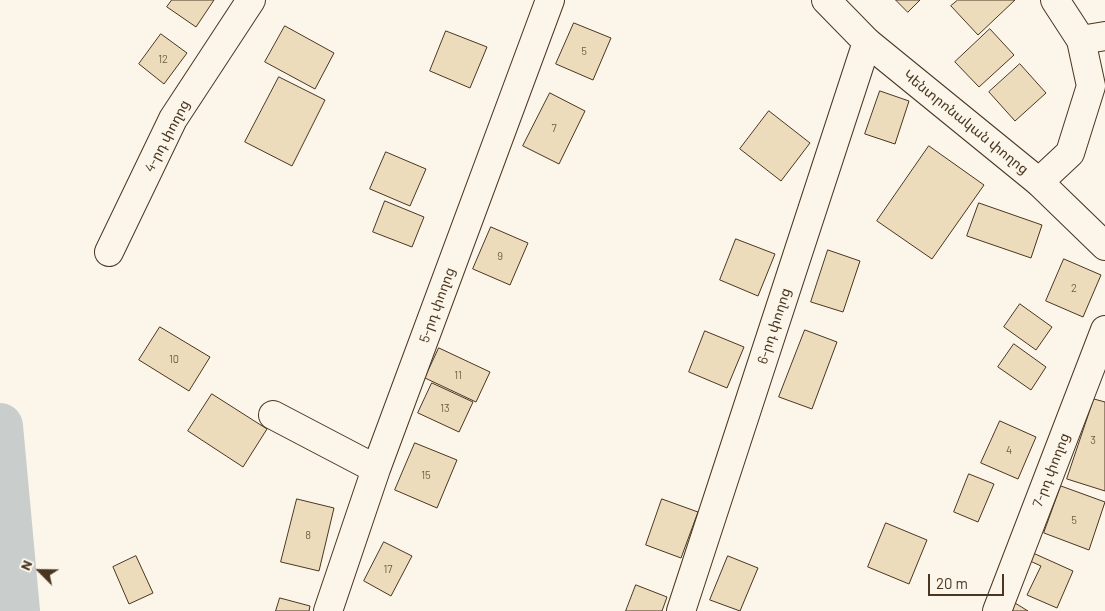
<!DOCTYPE html>
<html>
<head>
<meta charset="utf-8">
<style>
	body { margin:0 }
	#map { position:relative; width:1105px; height:611px; overflow:hidden; background:#fbf6e9; font-family:Barlow,sans-serif }
	canvas { display:block }
	.north { position:absolute; left:15px; top:546px; width:50px; height:50px; -webkit-text-stroke:4px #fbf6e9; paint-order:stroke; rotate:293deg; font-size:14px; font-weight:700; line-height:20px; text-align:center; color:#4a3520 }
	.north::after { content:''; display:block; margin:auto; width:18px; height:22px; background:#4a3520; clip-path:polygon(50% 0,100% 100%,50% 72%,0 100%) }
	.scale { position:absolute; left:928px; top:574px; width:76px; height:22px; box-sizing:border-box; border:2px solid #4a3520; border-top:0; padding-left:6px; font-size:15px; line-height:18px; white-space:nowrap; color:#4a3520; -webkit-text-stroke:4px #fbf6e9; paint-order:stroke }
</style>
</head>
<body>
<div id="map">
<canvas width="1105" height="611"></canvas>
<div class="north">N</div>
<div class="scale">20 m</div>
</div>
<script>
const c = document.querySelector('canvas').getContext('2d');
c.lineJoin = 'round';
function trace(path, color, width, dash) {
  c.strokeStyle = color;
  c.lineWidth = width;
  c.lineCap = dash ? 'butt' : 'round';
  c.setLineDash(dash || []);
  c.stroke(path);
}
function paint(path, color) {
  c.fillStyle = color;
  c.fill(path, 'evenodd');
}
function label(font, color, halo, rows, align = 'center') {
  c.font = font + ' Barlow,"Noto Sans Armenian",sans-serif';
  c.lineWidth = 4;
  c.setLineDash([]);
  c.textBaseline = 'middle';
  c.strokeStyle = halo;
  c.fillStyle = color;
  for (const [text, x, y, turn = 0] of rows) {
    c.save();
    c.translate(x, y);
    c.rotate((+turn || 0) * Math.PI / 180);
    c.textAlign = isNaN(turn) ? turn : align;
    if (halo) c.strokeText(text, 0, 0);
    c.fillText(text, 0, 0);
    c.restore();
  }
}
trace(new Path2D(`
	M0,426L17,611`), '#c9cecd', 46);
const building = new Path2D(`
	M172,0H214L196,27L167,7Z
	M896,0H920L908,12Z
	M958,0H1015L978,35L951,6Z
	M574,23L611,38L593,80L556,64Z
	M285,26L334,53L315,89L265,62Z
	M990,29L1014,55L979,87L955,62Z
	M446,31L487,47L470,88L430,71Z
	M161,34L187,53L164,84L139,64Z
	M1020,64L1046,93L1015,121L989,92Z
	M279,77L325,100L292,166L245,142Z
	M880,91L909,101L895,144L865,134Z
	M550,93L585,111L559,164L523,146Z
	M769,111L810,143L781,181L740,149Z
	M929,146L984,185L932,259L877,221Z
	M386,152L426,169L410,206L370,189Z
	M385,201L424,217L412,247L373,232Z
	M979,203L1042,225L1031,258L967,236Z
	M491,227L528,243L510,285L473,269Z
	M736,239L775,254L758,296L720,280Z
	M828,250L860,261L843,312L811,302Z
	M1064,259L1101,275L1083,317L1046,301Z
	M1020,304L1052,327L1036,350L1004,327Z
	M160,327L210,357L189,391L139,360Z
	M805,330L837,342L812,409L779,397Z
	M705,331L744,347L727,388L689,372Z
	M1014,344L1046,367L1031,390L998,367Z
	M439,348L490,372L476,402L425,378Z
	M432,383L473,402L459,432L418,413Z
	M212,394L267,429L243,467L188,431Z
	M1094,399L1105,402V491L1067,479Z
	M1000,421L1036,437L1018,479L981,463Z
	M415,443L457,460L437,508L395,490Z
	M969,474L994,484L978,522L954,512Z
	M1061,486L1105,502L1089,550L1044,533Z
	M297,499L334,508L319,571L281,562Z
	M662,499L698,512L681,558L646,545Z
	M886,523L927,540L909,584L868,567Z
	M384,542L412,556L391,596L364,581Z
	M1033,553L1073,571L1057,608L1027,595L1041,566L1030,561Z
	M136,556L153,593L129,604L113,567Z
	M728,556L758,568L740,611L710,600Z
	M636,585L667,597L662,611H626Z
	M280,598L310,606L309,611H276Z
	M1015,603L1028,611H1010Z`);
paint(building, '#ecdcbc');
trace(building, '#4a3520', 1);
const minor = new Path2D(`
	M1081,40L1105,36
	M1039,182L1070,153L1091,86L1081,40L1055,0
	M109,252L173,119L251,0
	M273,415L376,469
	M328,611L376,469L550,0
	M681,611L867,42
	M997,611L1105,330`);
const major = new Path2D(`
	M826,0L867,42L1039,182L1105,246`);
trace(minor, '#4a3520', 30);
trace(major, '#4a3520', 30);
trace(minor, '#fbf6e9', 28);
trace(major, '#fbf6e9', 28);
label('11px', '#725f47', null, [
	["5",584,51],
	["12",163,59],
	["7",554,128],
	["9",500,256],
	["2",1074,288],
	["10",174,359],
	["11",458,375],
	["13",445,408],
	["3",1093,440],
	["4",1009,450],
	["15",426,475],
	["5",1074,520],
	["8",308,535],
	["17",388,569]
]);
label('14px', '#4a3520', '#fbf6e9', [
	["Կենտրոնական փողոց",966,122,39],
	["4-րդ փողոց",167,136,-62],
	["5-րդ փողոց",437,305,-70],
	["6-րդ փողոց",774,326,-72],
	["7-րդ փողոց",1051,470,-69]
]);
</script>
</body>
</html>
